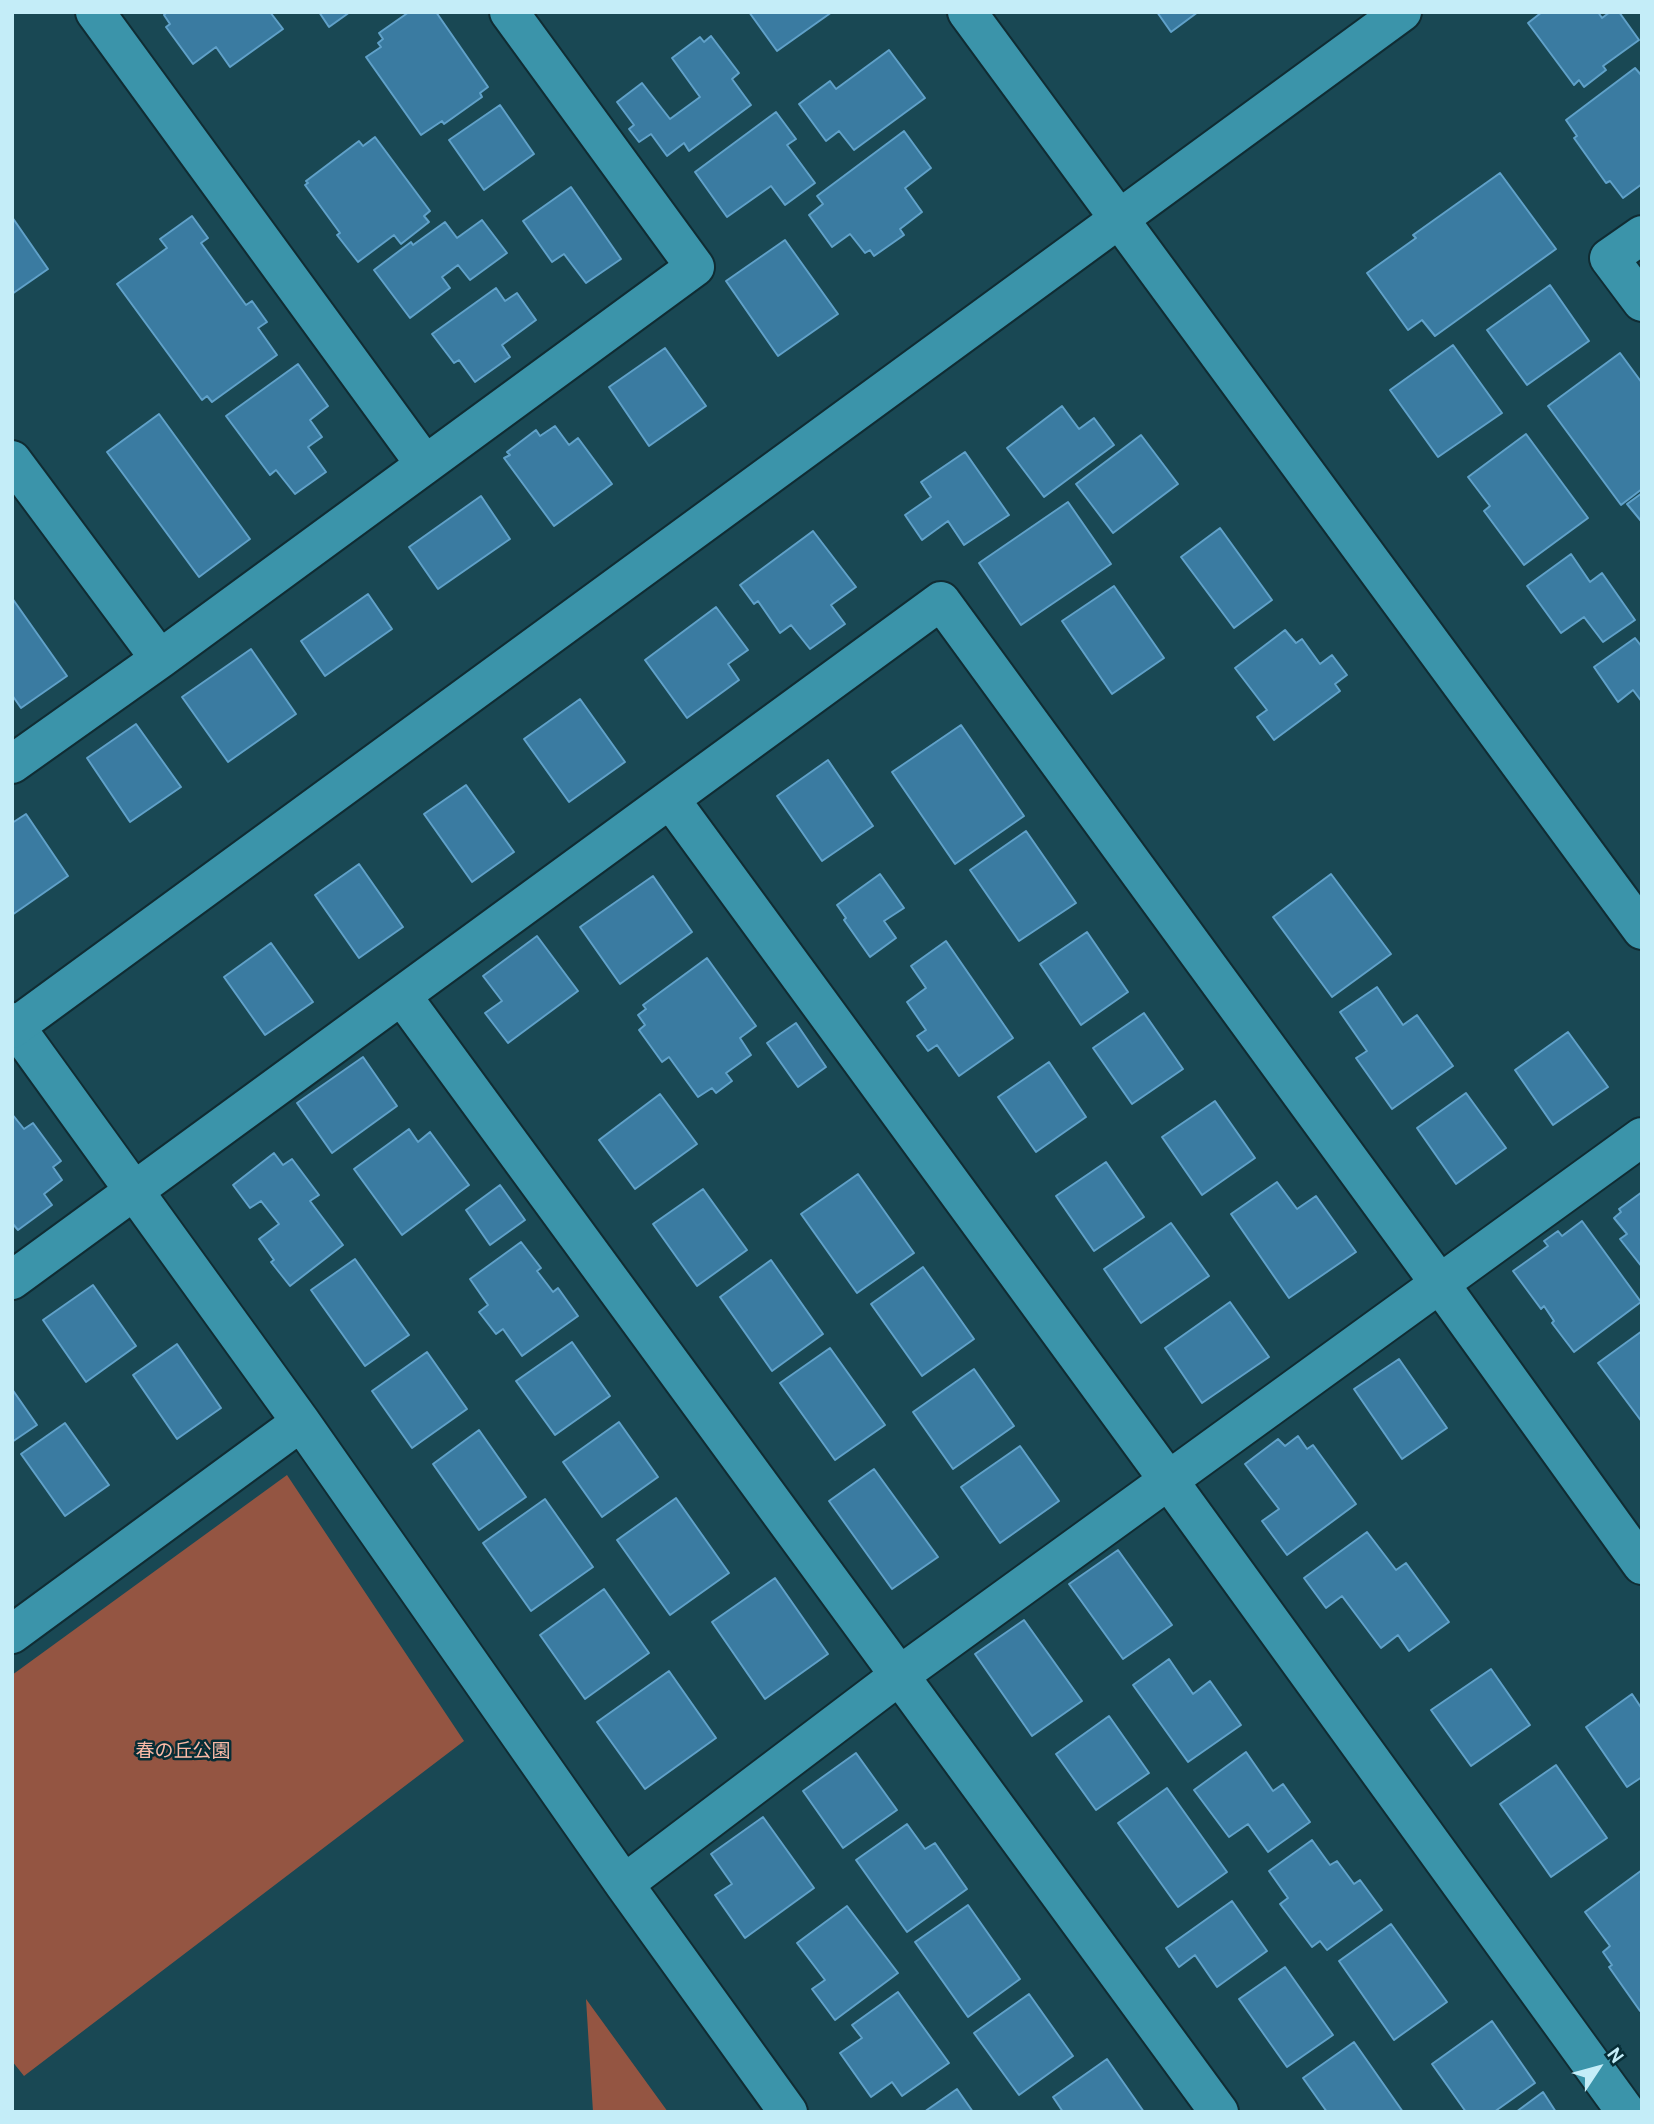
<!DOCTYPE html>
<html>
<head>
<meta charset="utf-8">
<style>
	body { margin:0 }
	#map { position:relative; width:1654px; height:2124px; overflow:hidden; background:#194854; font-family:Cabin,sans-serif }
	canvas { display:block }
	.frame { position:absolute; inset:0; border:14px solid #c4edf8; pointer-events:none }
	.north { position:absolute; left:1563px; top:2033px; width:70px; height:70px; -webkit-text-stroke:5px #062d36; paint-order:stroke; rotate:54deg; font-size:19px; font-weight:700; line-height:28px; text-align:center; color:#c4edf8 }
	.north::after { content:''; display:block; margin:auto; width:24px; height:32px; background:#c4edf8; clip-path:polygon(50% 0,100% 100%,50% 72%,0 100%) }
</style>
</head>
<body>
<div id="map">
<canvas width="1654" height="2124"></canvas>
<div class="frame"></div>
<div class="north">N</div>
</div>
<script>
const c = document.querySelector('canvas').getContext('2d');
c.lineJoin = 'round';
function paint(path, color) {
  c.fillStyle = color;
  c.fill(path, 'evenodd');
}
function trace(path, color, width, dash) {
  c.strokeStyle = color;
  c.lineWidth = width;
  c.lineCap = dash ? 'butt' : 'round';
  c.setLineDash(dash || []);
  c.stroke(path);
}
function label(font, color, halo, rows, align = 'center') {
  c.font = font + ' Cabin,"Noto Sans JP",sans-serif';
  c.lineWidth = 5;
  c.setLineDash([]);
  c.textBaseline = 'middle';
  c.strokeStyle = halo;
  c.fillStyle = color;
  for (const [text, x, y, turn = 0] of rows) {
    c.save();
    c.translate(x, y);
    c.rotate((+turn || 0) * Math.PI / 180);
    c.textAlign = isNaN(turn) ? turn : align;
    if (halo) c.strokeText(text, 0, 0);
    c.fillText(text, 0, 0);
    c.restore();
  }
}
paint(new Path2D(`
	M287,1475L464,1741L24,2076L12,2061V1675Z
	M586,1999L668,2112H593Z`), '#945542');
const building = new Path2D(`
	M167,12H270L283,29L230,67L216,47L193,64L166,27L170,24L164,15Z
	M319,12H350L329,27Z
	M409,12H436L488,87L480,93L482,97L444,124L442,121L421,135L366,57L381,47L378,43L383,39L379,33Z
	M749,12H832L777,51Z
	M1157,12H1198L1171,32Z
	M1542,12H1598L1602,18L1610,12H1619L1639,40L1603,66L1606,70L1584,87L1579,80L1574,85L1528,23Z
	M711,36L739,73L732,79L751,105L689,151L684,143L667,156L651,134L639,142L629,129L634,125L617,102L642,83L670,119L700,97L672,58L700,37L704,42Z
	M889,50L925,98L854,150L839,131L826,141L799,104L830,81L836,89Z
	M1635,68L1642,76V184L1623,198L1610,181L1606,183L1574,138L1577,136L1566,120Z
	M500,105L534,154L484,190L449,140Z
	M776,112L796,139L787,145L815,183L785,205L771,186L727,217L695,172Z
	M904,131L931,168L905,188L922,212L900,229L904,235L874,256L870,250L865,253L850,234L832,247L809,215L823,204L817,196Z
	M375,137L430,211L424,216L429,222L401,244L394,235L358,262L337,235L340,233L305,185L308,183L306,181L359,141L363,146Z
	M1500,173L1556,249L1435,336L1422,320L1408,330L1367,273L1416,238L1413,235Z
	M571,187L621,259L586,283L564,254L552,262L523,221Z
	M192,216L208,238L201,243L246,305L252,301L267,322L258,328L277,355L212,402L207,396L202,400L117,284L167,248L160,239Z
	M12,217L48,269L12,294Z
	M482,220L507,253L470,280L458,265L442,277L450,288L410,318L374,270L411,242L413,245L445,222L457,238Z
	M785,240L838,314L778,356L726,281Z
	M1550,285L1589,341L1527,385L1487,330Z
	M496,288L505,301L517,293L536,320L502,345L510,357L475,382L459,360L454,363L432,334Z
	M1453,345L1502,413L1438,457L1390,390Z
	M665,348L706,406L649,446L609,387Z
	M1620,353L1642,383V489L1621,505L1548,406Z
	M298,364L328,406L310,420L322,437L308,447L326,472L295,494L276,470L270,475L226,416Z
	M1062,406L1079,429L1094,418L1114,445L1044,497L1007,448Z
	M159,414L250,539L199,577L107,452Z
	M555,426L569,445L578,438L612,484L554,526L504,458L510,455L507,452L536,430L540,436Z
	M1526,434L1588,518L1524,565L1484,511L1490,506L1468,477Z
	M1141,435L1178,484L1113,533L1076,484Z
	M965,452L1009,515L964,545L948,521L922,540L905,515L931,497L921,482Z
	M1642,493V520L1641,521L1627,504Z
	M481,496L510,539L438,589L409,547Z
	M1068,502L1111,564L1021,625L979,563Z
	M1220,528L1272,600L1234,628L1181,557Z
	M813,531L856,587L831,605L845,624L810,649L791,625L780,633L758,601L754,604L740,585Z
	M1571,554L1590,582L1602,573L1635,620L1603,642L1584,617L1561,633L1527,586Z
	M1114,586L1164,658L1112,694L1062,621Z
	M368,594L392,629L325,676L301,641Z
	M12,598L67,676L21,708L12,695Z
	M716,607L748,650L728,664L739,680L687,718L645,660Z
	M1285,630L1296,643L1302,639L1320,664L1332,655L1347,675L1335,684L1340,691L1274,740L1257,717L1267,710L1235,668Z
	M1635,638L1642,647V702L1633,690L1618,702L1594,667Z
	M251,649L296,714L228,762L182,697Z
	M580,699L625,762L569,802L524,739Z
	M136,724L181,787L130,822L87,758Z
	M961,725L1024,816L955,864L892,772Z
	M828,760L873,826L822,861L777,796Z
	M466,785L514,852L472,882L424,814Z
	M26,814L68,876L12,915V823Z
	M1026,831L1076,903L1019,941L970,870Z
	M359,864L403,927L359,958L315,895Z
	M880,874L904,908L884,921L896,938L870,957L844,920L846,918L837,905Z
	M1331,874L1391,954L1332,997L1273,917Z
	M653,876L692,932L620,984L580,927Z
	M1087,932L1128,992L1081,1025L1040,964Z
	M537,936L578,991L508,1043L485,1013L502,1001L483,976Z
	M946,941L1013,1038L959,1076L937,1045L928,1051L917,1036L926,1030L907,1002L926,988L911,966Z
	M271,943L313,1002L265,1035L224,977Z
	M707,958L756,1026L740,1038L751,1055L726,1073L732,1081L716,1093L712,1088L698,1097L669,1057L662,1062L639,1030L645,1025L638,1015L646,1009L643,1005Z
	M1377,987L1403,1025L1417,1015L1453,1066L1392,1109L1356,1058L1367,1051L1340,1012Z
	M1144,1013L1183,1069L1132,1104L1093,1048Z
	M796,1023L826,1067L798,1087L767,1043Z
	M1568,1032L1608,1087L1553,1125L1515,1070Z
	M363,1057L397,1106L332,1153L297,1103Z
	M1049,1062L1086,1117L1036,1152L998,1097Z
	M1466,1093L1506,1148L1456,1184L1417,1128Z
	M660,1094L697,1144L635,1189L599,1140Z
	M1215,1101L1255,1158L1202,1195L1162,1137Z
	M12,1114L24,1129L33,1123L61,1161L53,1167L62,1180L44,1194L52,1205L18,1230L12,1223Z
	M409,1129L418,1142L430,1132L469,1185L402,1235L354,1169Z
	M274,1153L283,1165L292,1159L319,1195L310,1201L343,1245L290,1286L271,1262L274,1260L259,1239L279,1224L261,1201L250,1208L233,1185Z
	M1106,1162L1144,1217L1094,1251L1056,1196Z
	M858,1174L914,1253L857,1293L801,1214Z
	M1277,1182L1297,1209L1316,1196L1356,1252L1289,1298L1231,1214Z
	M500,1185L525,1220L490,1245L466,1210Z
	M703,1189L747,1250L697,1286L653,1224Z
	M1642,1192V1267L1620,1239L1627,1234L1614,1218L1621,1212L1619,1209Z
	M1582,1221L1641,1302L1574,1352L1552,1323L1554,1321L1544,1306L1541,1309L1513,1271L1548,1246L1544,1241L1558,1231L1562,1236Z
	M1171,1223L1209,1276L1141,1323L1104,1269Z
	M521,1242L541,1268L537,1271L553,1292L558,1288L578,1316L522,1356L503,1329L496,1334L479,1312L488,1305L470,1279Z
	M355,1259L409,1335L365,1366L311,1290Z
	M771,1260L823,1334L772,1371L720,1297Z
	M923,1267L974,1339L922,1376L871,1304Z
	M93,1285L136,1346L86,1382L43,1320Z
	M1230,1302L1269,1357L1202,1403L1165,1348Z
	M1642,1331V1422L1598,1363Z
	M572,1342L610,1396L555,1435L516,1381Z
	M177,1344L221,1408L177,1439L133,1375Z
	M830,1348L885,1425L835,1460L780,1383Z
	M427,1352L467,1409L412,1448L372,1391Z
	M1399,1359L1447,1428L1402,1459L1354,1389Z
	M974,1369L1014,1426L953,1469L913,1412Z
	M12,1389L37,1425L12,1442Z
	M619,1422L658,1477L602,1517L563,1462Z
	M65,1423L109,1485L65,1516L21,1454Z
	M479,1430L526,1497L479,1530L433,1464Z
	M1298,1436L1307,1449L1313,1445L1356,1504L1287,1555L1262,1521L1279,1509L1245,1464L1278,1439L1285,1446Z
	M1020,1446L1059,1501L1000,1543L961,1487Z
	M874,1469L938,1557L892,1589L829,1501Z
	M676,1498L729,1573L670,1615L617,1540Z
	M545,1499L593,1567L531,1611L483,1543Z
	M1367,1532L1396,1570L1406,1563L1449,1622L1409,1651L1398,1635L1381,1648L1342,1596L1326,1608L1304,1578Z
	M1118,1550L1172,1625L1123,1659L1069,1584Z
	M775,1578L828,1654L765,1699L712,1622Z
	M604,1589L649,1653L585,1699L540,1635Z
	M1024,1620L1082,1701L1032,1736L975,1654Z
	M1169,1659L1193,1694L1210,1681L1241,1725L1188,1762L1133,1685Z
	M1491,1669L1530,1725L1471,1766L1431,1710Z
	M669,1671L716,1738L645,1789L597,1722Z
	M1632,1694L1642,1709V1777L1627,1787L1586,1727Z
	M1109,1716L1149,1773L1096,1810L1056,1754Z
	M1246,1752L1273,1791L1283,1784L1310,1822L1268,1852L1248,1824L1229,1837L1194,1790Z
	M856,1753L897,1810L843,1848L803,1791Z
	M1556,1765L1607,1838L1551,1877L1500,1804Z
	M1167,1788L1227,1872L1178,1907L1118,1823Z
	M763,1817L814,1888L745,1938L715,1895L732,1884L711,1854Z
	M907,1824L925,1849L935,1843L967,1889L907,1932L856,1860Z
	M1312,1840L1330,1865L1337,1861L1354,1884L1360,1880L1382,1910L1327,1950L1320,1941L1312,1947L1280,1904L1288,1898L1269,1871Z
	M1642,1870V2010L1640,2011L1609,1967L1612,1965L1603,1952L1610,1946L1585,1912Z
	M1232,1901L1267,1951L1217,1987L1195,1955L1179,1967L1166,1948Z
	M968,1905L1020,1979L968,2017L915,1942Z
	M847,1906L898,1973L835,2020L812,1989L825,1980L797,1943Z
	M1391,1924L1447,2002L1394,2040L1339,1961Z
	M1285,1967L1333,2035L1287,2067L1239,1999Z
	M898,1992L949,2063L902,2096L892,2082L871,2097L840,2053L862,2038L852,2025Z
	M1029,1994L1073,2056L1019,2095L974,2033Z
	M1492,2021L1535,2083L1494,2112H1466L1432,2064Z
	M1354,2042L1403,2112H1327L1303,2078Z
	M1107,2059L1144,2112H1063L1053,2097Z
	M957,2089L973,2112H924Z
	M1543,2092L1556,2112H1516Z`);
paint(building, '#3a7ba1');
trace(building, '#60a1c9', 2);
const minor = new Path2D(`
	M95,12L424,463
	M1642,235L1609,258L1642,302
	M12,460L160,659
	M12,764L160,659L695,267L509,12
	M670,799L1169,1481L1626,2112
	M402,996L1219,2112
	M12,1022L301,1422L624,1884L788,2112
	M12,1280L941,601L1440,1284L1642,1565
	M12,1634L301,1422
	M624,1884L900,1675L1642,1137`);
const tertiary = new Path2D(`
	M967,12L1642,930
	M12,1029L1402,12`);
trace(minor, '#102c33', 42);
trace(tertiary, '#102c33', 42);
trace(minor, '#3b94aa', 38);
trace(tertiary, '#3b94aa', 38);
label('19px', '#fabaa7', '#062d36', [
	["春の丘公園",183,1751]
]);
</script>
</body>
</html>
